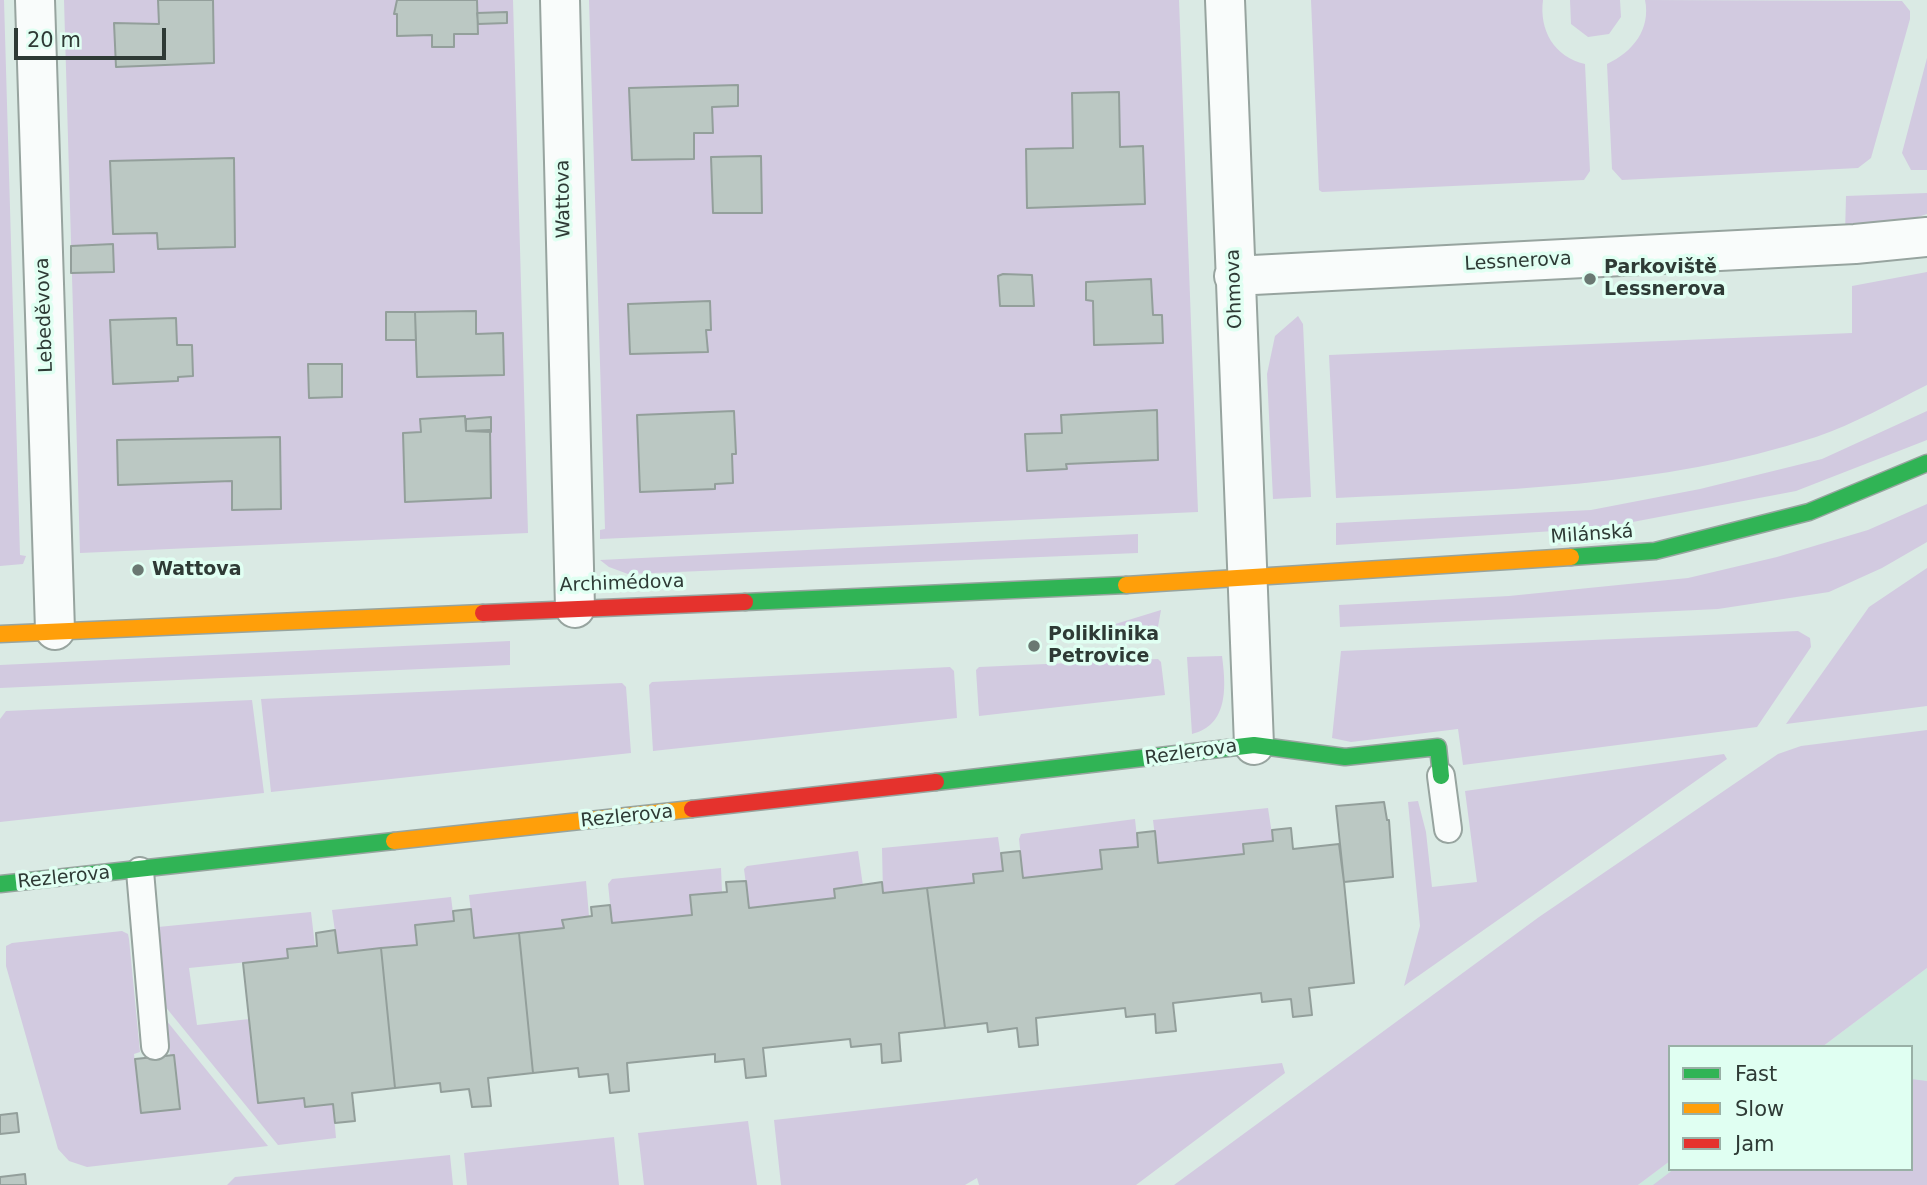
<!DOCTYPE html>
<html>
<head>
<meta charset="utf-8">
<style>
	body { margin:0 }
	#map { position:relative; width:1927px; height:1185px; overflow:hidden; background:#daeae4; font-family:"DejaVu Sans",sans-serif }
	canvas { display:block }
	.legend { position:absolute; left:1668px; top:1045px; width:245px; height:126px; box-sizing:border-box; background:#e0fff2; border:2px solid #99b0a6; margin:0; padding:9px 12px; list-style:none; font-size:21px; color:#2e3a35 }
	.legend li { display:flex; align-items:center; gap:14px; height:35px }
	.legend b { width:35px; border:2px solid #99b0a6 }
	.scale { position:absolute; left:14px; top:28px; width:152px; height:32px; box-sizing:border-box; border:4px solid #2e3a35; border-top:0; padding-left:9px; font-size:21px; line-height:24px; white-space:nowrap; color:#2e3a35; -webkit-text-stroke:5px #e0fff2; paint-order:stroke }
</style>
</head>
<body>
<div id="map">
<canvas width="1927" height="1185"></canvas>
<ul class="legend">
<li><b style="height:9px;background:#30b455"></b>Fast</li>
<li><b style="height:9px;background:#ff9f0a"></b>Slow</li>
<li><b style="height:9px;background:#e5322d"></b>Jam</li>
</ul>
<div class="scale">20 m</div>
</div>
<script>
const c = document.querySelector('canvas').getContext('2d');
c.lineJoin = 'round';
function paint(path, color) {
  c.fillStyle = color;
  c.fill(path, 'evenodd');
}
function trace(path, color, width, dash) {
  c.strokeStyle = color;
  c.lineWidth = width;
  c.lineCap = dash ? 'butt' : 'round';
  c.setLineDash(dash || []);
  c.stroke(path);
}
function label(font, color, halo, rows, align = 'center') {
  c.font = font + ' "DejaVu Sans",sans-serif';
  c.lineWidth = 7;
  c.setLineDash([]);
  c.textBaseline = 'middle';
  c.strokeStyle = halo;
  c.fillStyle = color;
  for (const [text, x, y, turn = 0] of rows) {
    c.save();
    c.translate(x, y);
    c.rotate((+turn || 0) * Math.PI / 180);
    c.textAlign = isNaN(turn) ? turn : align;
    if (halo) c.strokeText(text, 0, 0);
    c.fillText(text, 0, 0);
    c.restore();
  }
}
paint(new Path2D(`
	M1927,968V1185H1638L1670,1161V1169H1911V1047H1822Z`), '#cde9de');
paint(new Path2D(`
	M0,0H4L20,555L26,556L23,564L0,566Z
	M64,0H513L528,533L80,553Z
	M589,0H1179L1198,512L600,539V530L605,529Z
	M1311,0H1543C1539,30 1554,57 1585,64L1590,171L1584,180L1322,192L1319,190Z
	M1570,0H1620L1621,17L1609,34L1588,37L1571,24Z
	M1645,0L1902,1L1910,11V19L1871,158L1858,168L1622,180L1612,169L1607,64C1633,52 1651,29 1645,0Z
	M1927,58V170H1911L1902,153Z
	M1927,193V214L1891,226L1845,234L1846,196Z
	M1927,272V385C1891,403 1854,424 1816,437C1660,488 1497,490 1336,498L1329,355L1852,333V286Z
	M1298,316L1303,324L1311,497L1273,499L1267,374L1275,336Z
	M1927,411V440L1796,491L1601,528L1336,545V523L1591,510L1700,489L1822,459Z
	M1927,504V542L1882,568L1829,592L1718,609L1340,627L1339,605L1509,596L1688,578L1777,557L1868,530Z
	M1138,534V553L628,574L609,567L600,560Z
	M1927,568V706L1786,724L1869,607Z
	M1161,610L1157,632L1153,636L1060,641Z
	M1798,631L1810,638L1811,647L1757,727L1463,765L1458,729L1351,742L1332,738L1341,651Z
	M510,641V665L0,688V665Z
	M1222,656C1226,686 1229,725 1192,734L1187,657Z
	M1158,659L1161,662L1165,695L979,716L976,670L979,667Z
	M950,667L954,671L957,718L653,751L649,685L652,682Z
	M622,683L626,687L631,753L271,792L261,699Z
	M252,700L264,793L0,822V719L6,711Z
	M1927,730V968L1822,1047H1670V1161L1638,1185H1174L1539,917L1778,754L1801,746Z
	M1724,754L1727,759L1404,986L1420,926L1408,802L1418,801L1426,832L1432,887L1477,882L1465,791Z
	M1268,808L1273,841L1244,854L1158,863L1153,820Z
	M1135,819L1138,847L1100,850L1102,869L1023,878L1019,839L1021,834Z
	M998,837L1003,871L973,874L974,883L883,893L882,848Z
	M858,851L863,886L834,889L835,898L749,908L744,869L747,866Z
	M721,868L722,892L690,895L692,915L612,923L608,884L612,879Z
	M586,881L589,916L563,919L564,928L474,938L469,895Z
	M451,897L454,921L415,925L417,945L338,953L332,910Z
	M311,912L315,946L287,949L288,958L189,968L197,1025L249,1019L304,1098L305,1107L333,1104L336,1138L278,1145L164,1005L158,927Z
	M122,931L128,934L129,939L140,1052L134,1054L141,1113L170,1055L166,1020L268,1146L87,1167L69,1161L58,1149L6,966V946L12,943Z
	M1282,1063L1285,1073L1136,1185H979L977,1178L965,1185H781L774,1120Z
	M1911,1079L1927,1081V1185H1653L1674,1169H1911Z
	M748,1121L757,1185H644L638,1133Z
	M614,1137L619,1185H467L464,1153Z
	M450,1155L453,1185H227L235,1177Z`), '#d2cae0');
const building = new Path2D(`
	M158,0H213L214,63L116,67L114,23L159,24Z
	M397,0H477L478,34H454V47H432V35L397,36V14H394Z
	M507,12V23L478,24L477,13Z
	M738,85V106L712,107L713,133H694V159L632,160L629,88Z
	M1119,92L1120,147L1143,146L1145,204L1027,208L1026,149L1073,148L1072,93Z
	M761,156L762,213H713L711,157Z
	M234,158L235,247L158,249L157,233L113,234L110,161Z
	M113,244L114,272L71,273V246Z
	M1003,274L1032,275L1034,306H1000L998,276Z
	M1151,279L1153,315H1162L1163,343L1094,345L1093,301L1086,300V282Z
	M710,301L711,330H706L708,352L630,354L628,304Z
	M476,311V334L503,333L504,375L417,377L415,312Z
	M386,312H415L416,340H386Z
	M176,318L177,345H192L193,376L178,377V381L113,384L110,320Z
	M308,364H342V397L309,398Z
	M1157,410L1158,460L1066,464L1067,469L1027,471L1025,434L1062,433L1061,415Z
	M734,411L736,454H732L733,483L715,484V489L640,492L637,415Z
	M465,416L466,431L490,430L491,498L405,502L403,433L421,432L420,419Z
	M491,417V432L466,431V419Z
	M280,437L281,509L232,510V481L118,485L117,440Z
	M1384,802L1387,820H1389L1393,877L1344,882L1336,806Z
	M1291,828L1293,849L1339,844L1344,882L1354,983L1309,988L1312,1015L1293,1017L1291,999L1262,1002L1261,993L1173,1003L1176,1031L1156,1033L1155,1014L1126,1017L1125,1008L1036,1018L1038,1045L1019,1047L1017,1028L988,1032L987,1023L945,1028L927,888L974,883L973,874L1003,871L1001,853L1020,851L1023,878L1102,869L1100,850L1138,847L1137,833L1155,831L1158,863L1244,854L1243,844L1273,841L1272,830Z
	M746,881L749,908L835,898L834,889L882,882L883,893L927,888L945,1028L899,1033L901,1061L882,1063L881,1044L851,1047L850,1039L763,1048L766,1076L746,1078L744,1059L715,1062V1054L627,1063L629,1091L610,1093L608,1074L579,1077L578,1068L533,1073L519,933L564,928L562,920L592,916L591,907L610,905L612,923L692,915L690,895L727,892L726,882Z
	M471,909L474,938L519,933L533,1073L488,1078L491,1106L472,1107L469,1089L441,1092L440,1083L395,1088L381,948L417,945L415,925L454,921L453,911Z
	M335,930L338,953L381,948L395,1088L352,1093L355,1121L335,1123L333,1104L305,1107L304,1098L258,1103L243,963L288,958L287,949L317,946L316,933Z
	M174,1055L180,1109L141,1113L135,1059Z
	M17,1113L19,1132L0,1134V1115Z
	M25,1174L26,1185H0V1177Z`);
paint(building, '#bbc8c3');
trace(building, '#939f9b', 2);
const lane = new Path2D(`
	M1441,776L1448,829
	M140,871L155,1046`);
const street = new Path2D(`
	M35,0L55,630
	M560,0L575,608
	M1225,0L1254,745
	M1234,276L1855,244L1927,237`);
const fast = new Path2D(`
	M1571,557L1655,551L1809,512L1927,463
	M745,602L1126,585
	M936,782L1254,745L1345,757L1438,747L1441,776
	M0,884L394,841`);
const slow = new Path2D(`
	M1126,585L1571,557
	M0,634L483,613
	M394,841L692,809`);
const jam = new Path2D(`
	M483,613L745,602
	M692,809L936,782`);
trace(lane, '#97a49f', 30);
trace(street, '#97a49f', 42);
trace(fast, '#97a49f', 19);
trace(slow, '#97a49f', 19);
trace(jam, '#97a49f', 19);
trace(lane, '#f9fcfb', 26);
trace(street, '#f9fcfb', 38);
trace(fast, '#30b455', 16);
trace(slow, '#ff9f0a', 16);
trace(jam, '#e5322d', 16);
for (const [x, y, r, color] of [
	[1590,279,7,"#6a7872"],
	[138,570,7,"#6a7872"],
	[1034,646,7,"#6a7872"]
]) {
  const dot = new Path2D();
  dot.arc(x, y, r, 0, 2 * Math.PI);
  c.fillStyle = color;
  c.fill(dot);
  trace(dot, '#e0fff2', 2.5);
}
label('19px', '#2e3a35', '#e0fff2', [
	["Wattova",564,199,-91],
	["Lessnerova",1518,262,-3],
	["Ohmova",1235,289,-92],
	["Lebeděvova",45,315,-92],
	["Milánská",1592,535,-4],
	["Archimédova",622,584,-2],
	["Rezlerova",1191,753,-8],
	["Rezlerova",627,817,-6],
	["Rezlerova",64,878,-6]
]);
label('bold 19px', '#2e3a35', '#e0fff2', [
	["Parkoviště",1604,268],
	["Lessnerova",1604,290],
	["Wattova",152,570],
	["Poliklinika",1048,635],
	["Petrovice",1048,657]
], 'left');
</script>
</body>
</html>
